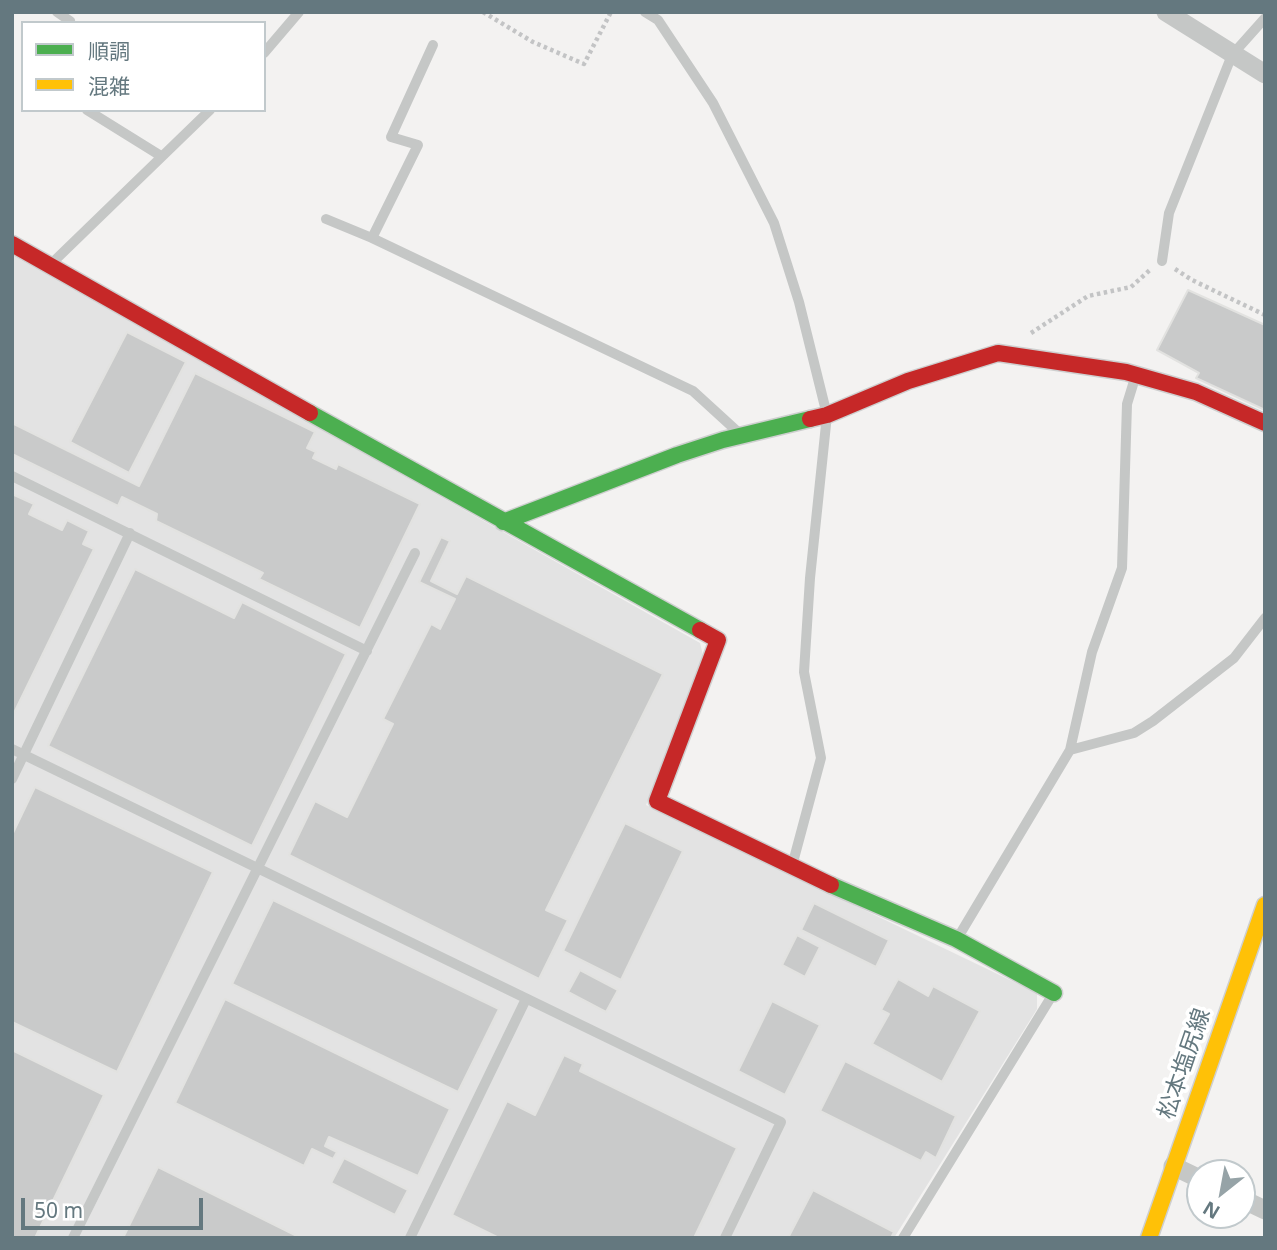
<!DOCTYPE html>
<html>
<head>
<meta charset="utf-8">
<style>
	body { margin:0 }
	#map { position:relative; width:1277px; height:1250px; overflow:hidden; background:#f3f2f1; font-family:"Noto Sans","Noto Sans JP",sans-serif }
	canvas { display:block }
	.frame { position:absolute; inset:0; border:14px solid #64787f; pointer-events:none }
	.legend { position:absolute; left:21px; top:21px; width:245px; height:91px; box-sizing:border-box; background:#fff; border:2px solid #c1c9cc; margin:0; padding:9px 12px; list-style:none; font-size:21px; color:#64787f }
	.legend li { display:flex; align-items:center; gap:14px; height:35px }
	.legend b { width:35px; border:2px solid #c1c9cc }
	.north { position:absolute; left:1186px; top:1159px; width:70px; height:70px; box-sizing:border-box; background:#fff; border:2px solid #c1c9cc; border-radius:50%; rotate:211deg; font-size:19px; font-weight:700; line-height:28px; text-align:center; color:#64787f }
	.north::after { content:''; display:block; margin:auto; width:24px; height:32px; background:#96a3a7; clip-path:polygon(50% 0,100% 100%,50% 72%,0 100%) }
	.scale { position:absolute; left:21px; top:1198px; width:182px; height:32px; box-sizing:border-box; border:4px solid #64787f; border-top:0; padding-left:9px; font-size:21px; line-height:24px; white-space:nowrap; color:#64787f; -webkit-text-stroke:5px #fff; paint-order:stroke }
</style>
</head>
<body>
<div id="map">
<canvas width="1277" height="1250"></canvas>
<div class="frame"></div>
<ul class="legend">
<li><b style="height:9px;background:#4caf50"></b>順調</li>
<li><b style="height:9px;background:#ffc107"></b>混雑</li>
</ul>
<div class="north">N</div>
<div class="scale">50 m</div>
</div>
<script>
const c = document.querySelector('canvas').getContext('2d');
c.lineJoin = 'round';
function paint(path, color) {
  c.fillStyle = color;
  c.fill(path, 'evenodd');
}
function trace(path, color, width, dash) {
  c.strokeStyle = color;
  c.lineWidth = width;
  c.lineCap = dash ? 'butt' : 'round';
  c.setLineDash(dash || []);
  c.stroke(path);
}
function label(font, color, halo, rows, align = 'center') {
  c.font = font + ' "Noto Sans","Noto Sans JP",sans-serif';
  c.lineWidth = 7;
  c.setLineDash([]);
  c.textBaseline = 'middle';
  c.strokeStyle = halo;
  c.fillStyle = color;
  for (const [text, x, y, turn = 0] of rows) {
    c.save();
    c.translate(x, y);
    c.rotate((+turn || 0) * Math.PI / 180);
    c.textAlign = isNaN(turn) ? turn : align;
    if (halo) c.strokeText(text, 0, 0);
    c.fillText(text, 0, 0);
    c.restore();
  }
}
paint(new Path2D(`
	M12,255L700,643L703,655L646,805L1037,993V1009L894,1238H12Z`), '#e3e3e3');
const building = new Path2D(`
	M1188,290L1265,325V410L1196,378L1199,373L1157,350Z
	M127,332L186,362L129,473L70,442Z
	M195,373L315,432L307,448L316,452L313,458L336,469L338,464L420,504L360,628L259,579L263,573L156,521L157,514L122,497L118,506L12,454V423L139,486Z
	M12,494L34,504L29,514L62,530L67,520L89,531L83,544L94,549L12,717Z
	M441,537L450,541L431,581L457,594L466,576L663,674L546,910L568,920L539,979L289,855L315,801L347,817L393,724L383,719L431,624L440,629L455,599L419,582Z
	M135,569L234,618L242,602L346,654L252,846L48,746Z
	M35,787L213,872L117,1072L12,1022V835Z
	M625,823L683,851L621,980L563,951Z
	M273,900L499,1009L458,1092L232,984Z
	M814,903L889,940L876,967L801,930Z
	M797,935L820,947L805,977L782,965Z
	M580,970L618,990L606,1012L568,992Z
	M898,979L928,996L933,986L980,1011L942,1082L872,1044L889,1014L881,1010Z
	M225,999L450,1109L418,1176L329,1137L325,1146L337,1152L333,1159L312,1149L304,1166L175,1103Z
	M772,1001L820,1025L785,1095L738,1071Z
	M12,1050L104,1095L35,1238H12Z
	M564,1055L583,1064L580,1071L737,1148L694,1238H499L452,1215L507,1101L535,1115Z
	M845,1061L956,1116L936,1158L926,1152L921,1161L820,1111Z
	M344,1158L408,1190L395,1215L331,1183Z
	M158,1167L301,1238H123Z
	M813,1190L894,1232L891,1238H788Z`);
paint(building, '#c9caca');
trace(building, '#e2e2e0', 2);
const fast = new Path2D(`
	M310,413L700,630
	M503,522L677,455L723,440L810,419
	M831,885L956,939L1054,993`);
const slow = new Path2D(`
	M1149,1238L1265,905`);
const jam = new Path2D(`
	M12,244L310,413
	M810,419L827,415L908,381L998,353L1126,372L1196,392L1265,423
	M700,630L718,640L657,801L831,885`);
trace(fast, '#cecfcf', 19);
trace(slow, '#cecfcf', 19);
trace(jam, '#cecfcf', 19);
trace(new Path2D(`
	M483,12L533,42L584,64L611,12
	M1175,269L1192,280L1265,315
	M1031,333L1088,296L1131,287L1151,269`), '#c3c4c5', 4.5, [3.5, 3.5]);
trace(new Path2D(`
	M57,12L70,21L69,23
	M645,12L658,20L713,103L774,223L799,302L827,415L810,578L804,672L821,758L792,866
	M264,53L299,12
	M87,110L161,156
	M326,219L372,238L693,391L739,433
	M372,238L418,145L391,137L433,45
	M1162,261L1169,213L1232,55L1265,18
	M50,265L210,110
	M12,476L367,651
	M12,749L781,1122L725,1238
	M1070,750L1092,652L1122,568L1127,404L1135,378
	M12,779L130,533
	M957,939L1070,750L1134,733L1153,721L1234,658L1265,618
	M73,1238L415,553
	M410,1238L526,999
	M903,1238L1053,994`), '#c5c7c6', 10);
trace(new Path2D(`
	M1166,12L1265,74
	M1173,1166L1200,1179
	M1242,1199L1265,1210`), '#c5c7c6', 19);
trace(fast, '#4caf50', 16);
trace(slow, '#ffc107', 16);
trace(jam, '#c62828', 16);
label('23px', '#64787f', '#fff', [
	["松本塩尻線",1185,1064,-71]
]);
</script>
</body>
</html>
